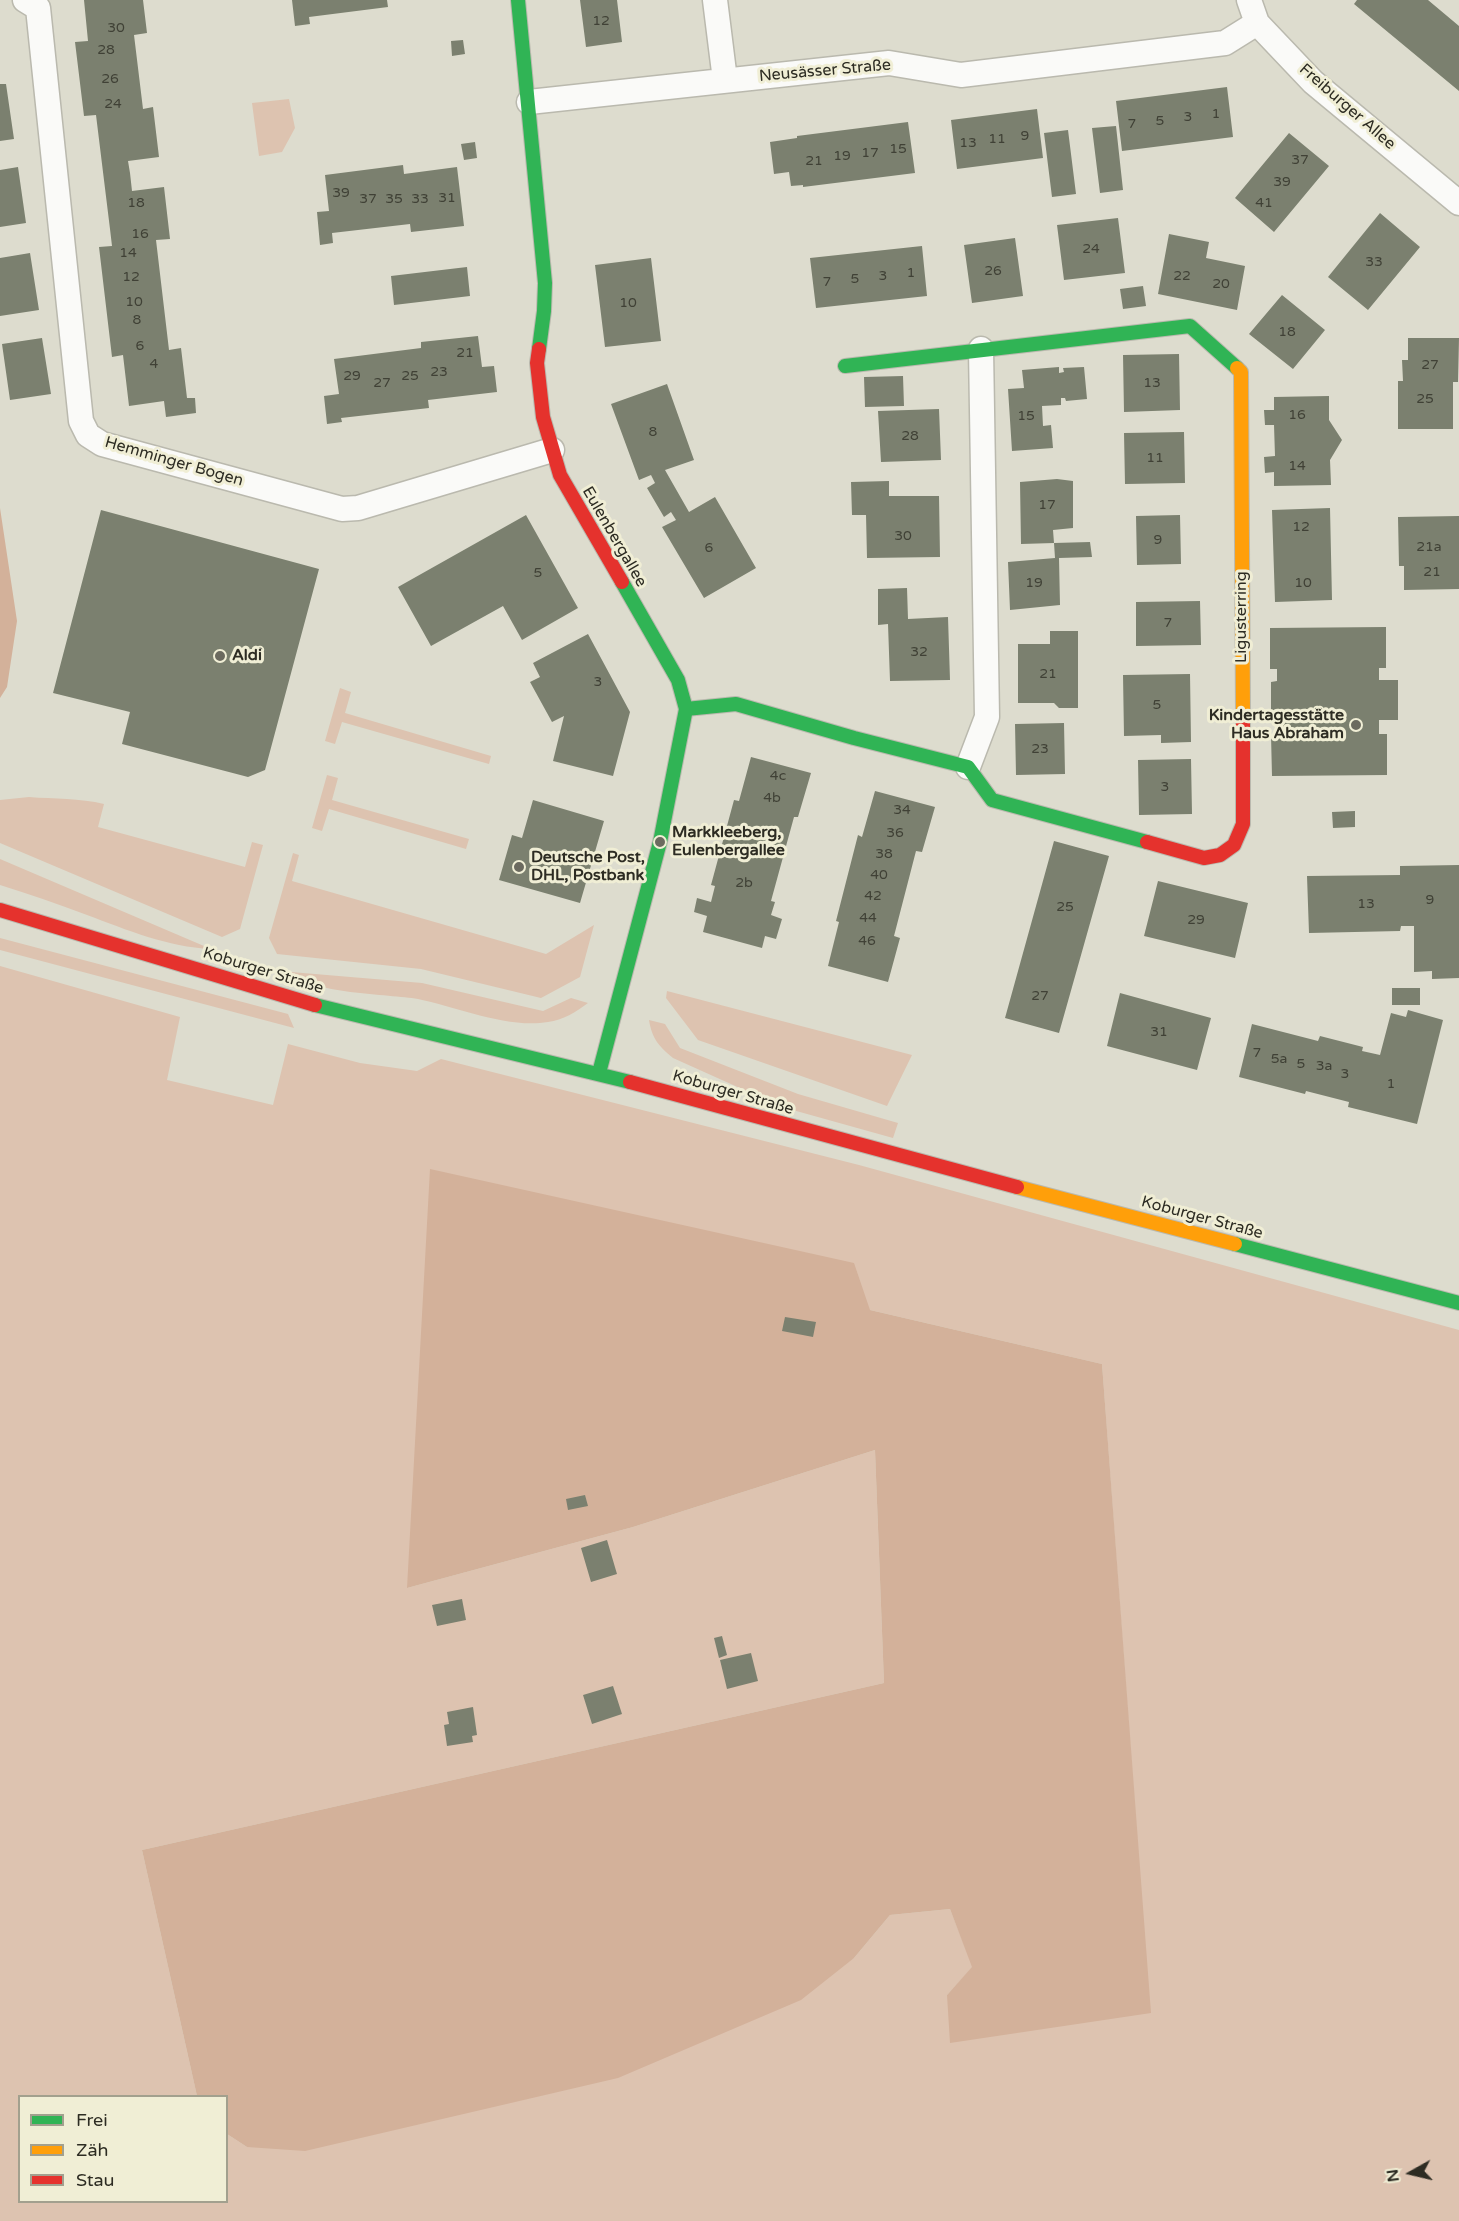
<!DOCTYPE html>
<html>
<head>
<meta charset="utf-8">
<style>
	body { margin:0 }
	#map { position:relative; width:1459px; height:2221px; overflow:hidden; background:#dddcce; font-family:"Varela Round",sans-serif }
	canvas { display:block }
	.legend { position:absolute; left:18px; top:2095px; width:210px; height:108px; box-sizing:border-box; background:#f0eed5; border:2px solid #a2a08e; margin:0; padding:8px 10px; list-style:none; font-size:18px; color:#2d2c23 }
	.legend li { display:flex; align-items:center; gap:12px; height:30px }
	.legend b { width:30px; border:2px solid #a2a08e }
	.north { position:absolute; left:1381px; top:2143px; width:60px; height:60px; -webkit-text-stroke:4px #f0eed5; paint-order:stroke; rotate:262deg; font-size:16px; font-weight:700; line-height:24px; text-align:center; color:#2d2c23 }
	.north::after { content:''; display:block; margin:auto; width:21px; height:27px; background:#2d2c23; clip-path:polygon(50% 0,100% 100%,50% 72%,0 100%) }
</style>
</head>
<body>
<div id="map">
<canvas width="1459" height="2221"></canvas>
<ul class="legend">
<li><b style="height:8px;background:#30b455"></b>Frei</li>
<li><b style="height:8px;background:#ff9f0a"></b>Zäh</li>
<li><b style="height:8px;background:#e5322d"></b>Stau</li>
</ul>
<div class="north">N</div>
</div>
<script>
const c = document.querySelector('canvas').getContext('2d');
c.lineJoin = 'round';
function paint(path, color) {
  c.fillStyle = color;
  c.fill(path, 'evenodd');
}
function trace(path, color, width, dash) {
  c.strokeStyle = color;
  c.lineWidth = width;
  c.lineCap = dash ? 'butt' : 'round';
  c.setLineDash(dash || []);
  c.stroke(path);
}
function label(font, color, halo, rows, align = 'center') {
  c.font = font + ' "Varela Round",sans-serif';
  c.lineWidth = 6;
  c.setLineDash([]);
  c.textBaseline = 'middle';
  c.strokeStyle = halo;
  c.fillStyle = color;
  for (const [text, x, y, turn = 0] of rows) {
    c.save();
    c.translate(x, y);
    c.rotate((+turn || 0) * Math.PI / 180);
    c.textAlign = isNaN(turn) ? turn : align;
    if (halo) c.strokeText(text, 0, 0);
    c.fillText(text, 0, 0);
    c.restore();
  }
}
paint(new Path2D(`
	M289,99L295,128L282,152L259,156L252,103Z
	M340,688L351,692L345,713L491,756L489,764L342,722L335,744L325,741Z
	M327,775L338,778L332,800L469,839L466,849L329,809L322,831L312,828Z
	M29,797C54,799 80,798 104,804L98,827L245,867L252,842L263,845L240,929L222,937L0,843V800Z
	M293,853L299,855L292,881L546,954L594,925L580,977L541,998L421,969L277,954L269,938Z
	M0,859L211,949C168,947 127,930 87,915C58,904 29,894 0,885Z
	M0,938L288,1014L294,1028L0,950Z
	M0,966L180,1017L167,1080L273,1105L288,1044L360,1063L417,1071L441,1059L859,1165L1459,1330V2221H0ZM870,1310L1102,1364L1150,2013L947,1995L973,1967L950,1909L890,1915L854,1958L247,2147L227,2134L226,2202H20V2096H197L142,1850L884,1683L875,1450L633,1527L407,1588Z
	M291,972L422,983L543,1011L571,998L588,1003C576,1012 563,1020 548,1022C508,1029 457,1007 418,999C389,994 309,994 291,972Z
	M667,991L912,1055L887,1106L698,1040L666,998Z
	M649,1020L665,1024L680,1048L798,1094L898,1123L893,1138L782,1107L673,1058C659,1046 652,1039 649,1020Z`), '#ddc3b0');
paint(new Path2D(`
	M0,508L17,621L7,687L0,698Z
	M430,1169L854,1263L870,1310L1102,1364L1151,2013L950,2043L947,1995L972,1967L950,1909L890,1915L854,1958L801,2000L618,2078L305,2151L247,2147L227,2134L226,2096H197L142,1850L884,1683L875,1450L633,1527L407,1588Z`), '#d3b19a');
paint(new Path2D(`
	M84,0H143L147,33L134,35L143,109L153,107L159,157L128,161L130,173L132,191L164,187L170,239L156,240L169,350L181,348L187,398H195L196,413L166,417L164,401L129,406L123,355L112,357L99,247L112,246L110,229L96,115L84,116L75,42L88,41Z
	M292,0H387L388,7L309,17L310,24L295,26Z
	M580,0H617L622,42L586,47Z
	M1357,0H1428L1459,26V91L1354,4Z
	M463,40L465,54L452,56L451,41Z
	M0,84H6L14,139L0,141Z
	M1227,87L1233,137L1122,151L1116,101Z
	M1037,109L1043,158L957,169L951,120Z
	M908,122L915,173L803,187V185L791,186L789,172L774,174L770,142L797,138V136Z
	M1116,126L1123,190L1100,193L1092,128Z
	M1068,130L1076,194L1052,197L1044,133Z
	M1289,133L1329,166L1274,232L1235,198Z
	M475,142L477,158L464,160L461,144Z
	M403,165L404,174L457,167L464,226L411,232L410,224L332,233L333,243L320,245L317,212L329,211L325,175Z
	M18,167L26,223L0,227V170Z
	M1380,213L1420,247L1368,310L1328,277Z
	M1118,218L1125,273L1064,280L1057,225Z
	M1169,234L1209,242L1206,258L1245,266L1237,310L1158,294Z
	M1015,238L1023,296L972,303L964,245Z
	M922,246L927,296L816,308L810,258Z
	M30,253L39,310L0,316V258Z
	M651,258L661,341L605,347L595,265Z
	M467,267L470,296L394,305L391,276Z
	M1143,286L1146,306L1123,309L1120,289Z
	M1282,295L1325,330L1293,369L1249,334Z
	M478,336L482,367L494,366L497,392L428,400L429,408L341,418L342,422L327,424L324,396L339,394L334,359L421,348V342Z
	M42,338L51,394L10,400L2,344Z
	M1408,338H1459L1458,382H1453V429H1398V381H1403L1402,360H1408Z
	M1179,354L1180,410L1124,412L1123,355Z
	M1059,367V373L1064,372L1063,368L1084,367L1087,399L1066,401L1065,398H1061V405L1042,406L1043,426L1051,425L1053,448L1012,451L1008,389L1024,388L1022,370Z
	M903,376L904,406L865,407L864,377Z
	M667,384L694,460L665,470L689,512L715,497L756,568L704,598L662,527L676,520L671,512L664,517L647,488L655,483L651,475L639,480L611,404Z
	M1329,396V420L1342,440L1330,460L1331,485L1274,486V472L1265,473L1264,457L1275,456L1274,425H1265L1264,410H1274V397Z
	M939,409L941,460L881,462L878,411Z
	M1184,432L1185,483L1125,484L1124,433Z
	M1057,479L1073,481V528L1053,530L1054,543L1021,544L1020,482Z
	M889,481V496H939L940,557L867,558L866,515H852L851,482Z
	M1330,508L1332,600L1275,602L1272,510Z
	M101,510L319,569L265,770L248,777L122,744L130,712L53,693Z
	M526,515L578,608L522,640L503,606L431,646L398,587Z
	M1180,515L1181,564L1137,565L1136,516Z
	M1459,516V589L1404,590V566H1399L1398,517Z
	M1090,542L1092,557L1059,558L1060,605L1010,610L1008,562L1055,558L1054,543Z
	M907,588L908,619L948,617L950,680L890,681L888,624L878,625V589Z
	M1200,601L1201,645L1136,646V602Z
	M1386,627V668H1379V680H1398V720H1379V734H1387V775L1272,776L1271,735H1277V721L1271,722V682L1277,681V669H1270V628Z
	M1050,631H1078V708H1059L1054,703H1018V644H1050Z
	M588,634L630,712L613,776L553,761L564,716L552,722L530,682L540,677L533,663Z
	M1190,674L1191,742L1161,743V735L1124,736L1123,675Z
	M1064,723L1065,774L1016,775L1015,724Z
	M751,757L811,773L798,817H794L771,901L775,902L771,915L782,919L776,939L765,936L762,948L703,932L707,916L694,912L697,898L711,902L715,886L711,885L734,800L739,801Z
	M1191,759L1192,814L1139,815L1138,760Z
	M875,791L935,807L922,852L916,851L894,936L900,938L888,982L828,966L839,922L836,921L858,835L862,837Z
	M533,800L604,821L580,903L499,880L512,835L522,838Z
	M1355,811V827L1333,828L1332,812Z
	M1054,841L1109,856L1059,1033L1005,1018Z
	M1459,865V978L1432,979V971L1414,972V926H1401L1400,931L1309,933L1307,876L1400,875V866Z
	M1158,881L1248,903L1235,958L1144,936Z
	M1392,988H1420V1005H1392Z
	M1120,993L1211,1018L1197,1070L1107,1046Z
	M1408,1010L1443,1020L1417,1124L1348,1107L1349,1102L1306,1091L1305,1094L1239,1077L1252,1024L1318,1041L1320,1036L1363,1047L1362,1051L1380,1055L1391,1013L1406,1017Z
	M785,1317L816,1322L813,1337L782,1331Z
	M585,1495L588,1506L568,1510L566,1499Z
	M607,1540L617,1574L591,1582L581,1548Z
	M462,1599L466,1620L437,1626L432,1605Z
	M722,1636L727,1655L719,1658L714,1638Z
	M751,1653L758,1681L727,1689L720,1660Z
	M613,1686L622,1714L592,1724L583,1695Z
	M473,1707L477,1735L472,1736L473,1742L447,1746L444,1725L449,1724L447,1712Z`), '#7b806f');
const street = new Path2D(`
	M25,0L38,8L81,421L88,435L102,444L342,509L358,508L552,450
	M715,0L725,80
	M1249,0L1257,23L1313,82L1459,203
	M529,102L889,63L961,75L1225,43L1257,23
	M968,767L987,717L981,349`);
const fast = new Path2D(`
	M518,0L545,283L544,311L539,349
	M845,366L1190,326L1237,368
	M686,709L736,704L854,738L968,767L992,800L1147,842
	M315,1005L630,1082
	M599,1073L660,842L686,709L678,680L622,582
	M1235,1244L1459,1303`);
const slow = new Path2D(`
	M1237,368L1241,372L1243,716
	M1017,1187L1235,1244`);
const jam = new Path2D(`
	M539,349L537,363L543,417L560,475L622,582
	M1147,842L1204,858L1220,855L1234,845L1243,824V716
	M0,910L315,1005
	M630,1082L1017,1187`);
trace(street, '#bab9ae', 27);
trace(fast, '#bab9ae', 16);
trace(slow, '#bab9ae', 16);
trace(jam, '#bab9ae', 16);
trace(street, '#fafaf8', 24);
trace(fast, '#30b455', 14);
trace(slow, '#ff9f0a', 14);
trace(jam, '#e5322d', 14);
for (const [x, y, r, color] of [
	[220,656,6,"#6b6a5f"],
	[1356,725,6,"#6b6a5f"],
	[660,842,6,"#6b6a5f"],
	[519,867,6,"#6b6a5f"]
]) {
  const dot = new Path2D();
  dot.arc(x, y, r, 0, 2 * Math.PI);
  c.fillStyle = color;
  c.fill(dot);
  trace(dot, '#f0eed5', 2);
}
label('14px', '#404136', null, [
	["12",601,21],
	["30",116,28],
	["28",106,50],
	["26",110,79],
	["24",113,104],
	["1",1216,114],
	["3",1188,117],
	["5",1160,121],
	["7",1132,124],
	["9",1025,136],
	["11",997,139],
	["13",968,143],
	["15",898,149],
	["17",870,153],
	["19",842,156],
	["37",1300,160],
	["21",814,161],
	["39",1282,182],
	["39",341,193],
	["31",447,198],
	["37",368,199],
	["35",394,199],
	["33",420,199],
	["18",136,203],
	["41",1264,203],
	["16",140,234],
	["24",1091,249],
	["14",128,253],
	["33",1374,262],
	["26",993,271],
	["1",911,273],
	["3",883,276],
	["22",1182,276],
	["12",131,277],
	["5",855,279],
	["7",827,282],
	["20",1221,284],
	["10",134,302],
	["10",628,303],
	["8",137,320],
	["18",1287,332],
	["6",140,346],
	["21",465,353],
	["4",154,364],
	["27",1430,365],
	["23",439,372],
	["29",352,376],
	["25",410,376],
	["27",382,383],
	["13",1152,383],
	["25",1425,399],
	["16",1297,415],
	["15",1026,416],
	["8",653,432],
	["28",910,436],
	["11",1155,458],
	["14",1297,466],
	["17",1047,505],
	["12",1301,527],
	["30",903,536],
	["9",1158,540],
	["21a",1429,547],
	["6",709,548],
	["21",1432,572],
	["5",538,573],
	["19",1034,583],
	["10",1303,583],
	["7",1168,623],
	["32",919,652],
	["21",1048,674],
	["3",598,682],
	["5",1157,705],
	["23",1040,749],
	["4c",778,776],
	["3",1165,787],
	["4b",772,798],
	["34",902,810],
	["36",895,833],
	["38",884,854],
	["40",879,875],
	["2b",744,883],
	["42",873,896],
	["9",1430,900],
	["13",1366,904],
	["25",1065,907],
	["44",868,918],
	["29",1196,920],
	["46",867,941],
	["27",1040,996],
	["31",1159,1032],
	["7",1257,1053],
	["5a",1279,1059],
	["5",1301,1064],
	["3a",1324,1066],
	["3",1345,1074],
	["1",1391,1084]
]);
label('16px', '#2d2c23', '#f0eed5', [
	["Neusässer Straße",825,71,-5],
	["Freiburger Allee",1347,107,41],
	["Hemminger Bogen",174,462,16],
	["Eulenbergallee",614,537,60],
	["Ligusterring",1242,617,-90],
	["Koburger Straße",263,971,17],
	["Koburger Straße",733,1093,16],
	["Koburger Straße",1202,1218,15]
]);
label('bold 16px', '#2d2c23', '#f0eed5', [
	["Aldi",232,656],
	["Kindertagesstätte",1344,716,"right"],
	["Haus Abraham",1344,734,"right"],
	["Markkleeberg,",672,833],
	["Eulenbergallee",672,851],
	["Deutsche Post,",531,858],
	["DHL, Postbank",531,876]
], 'left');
</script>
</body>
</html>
